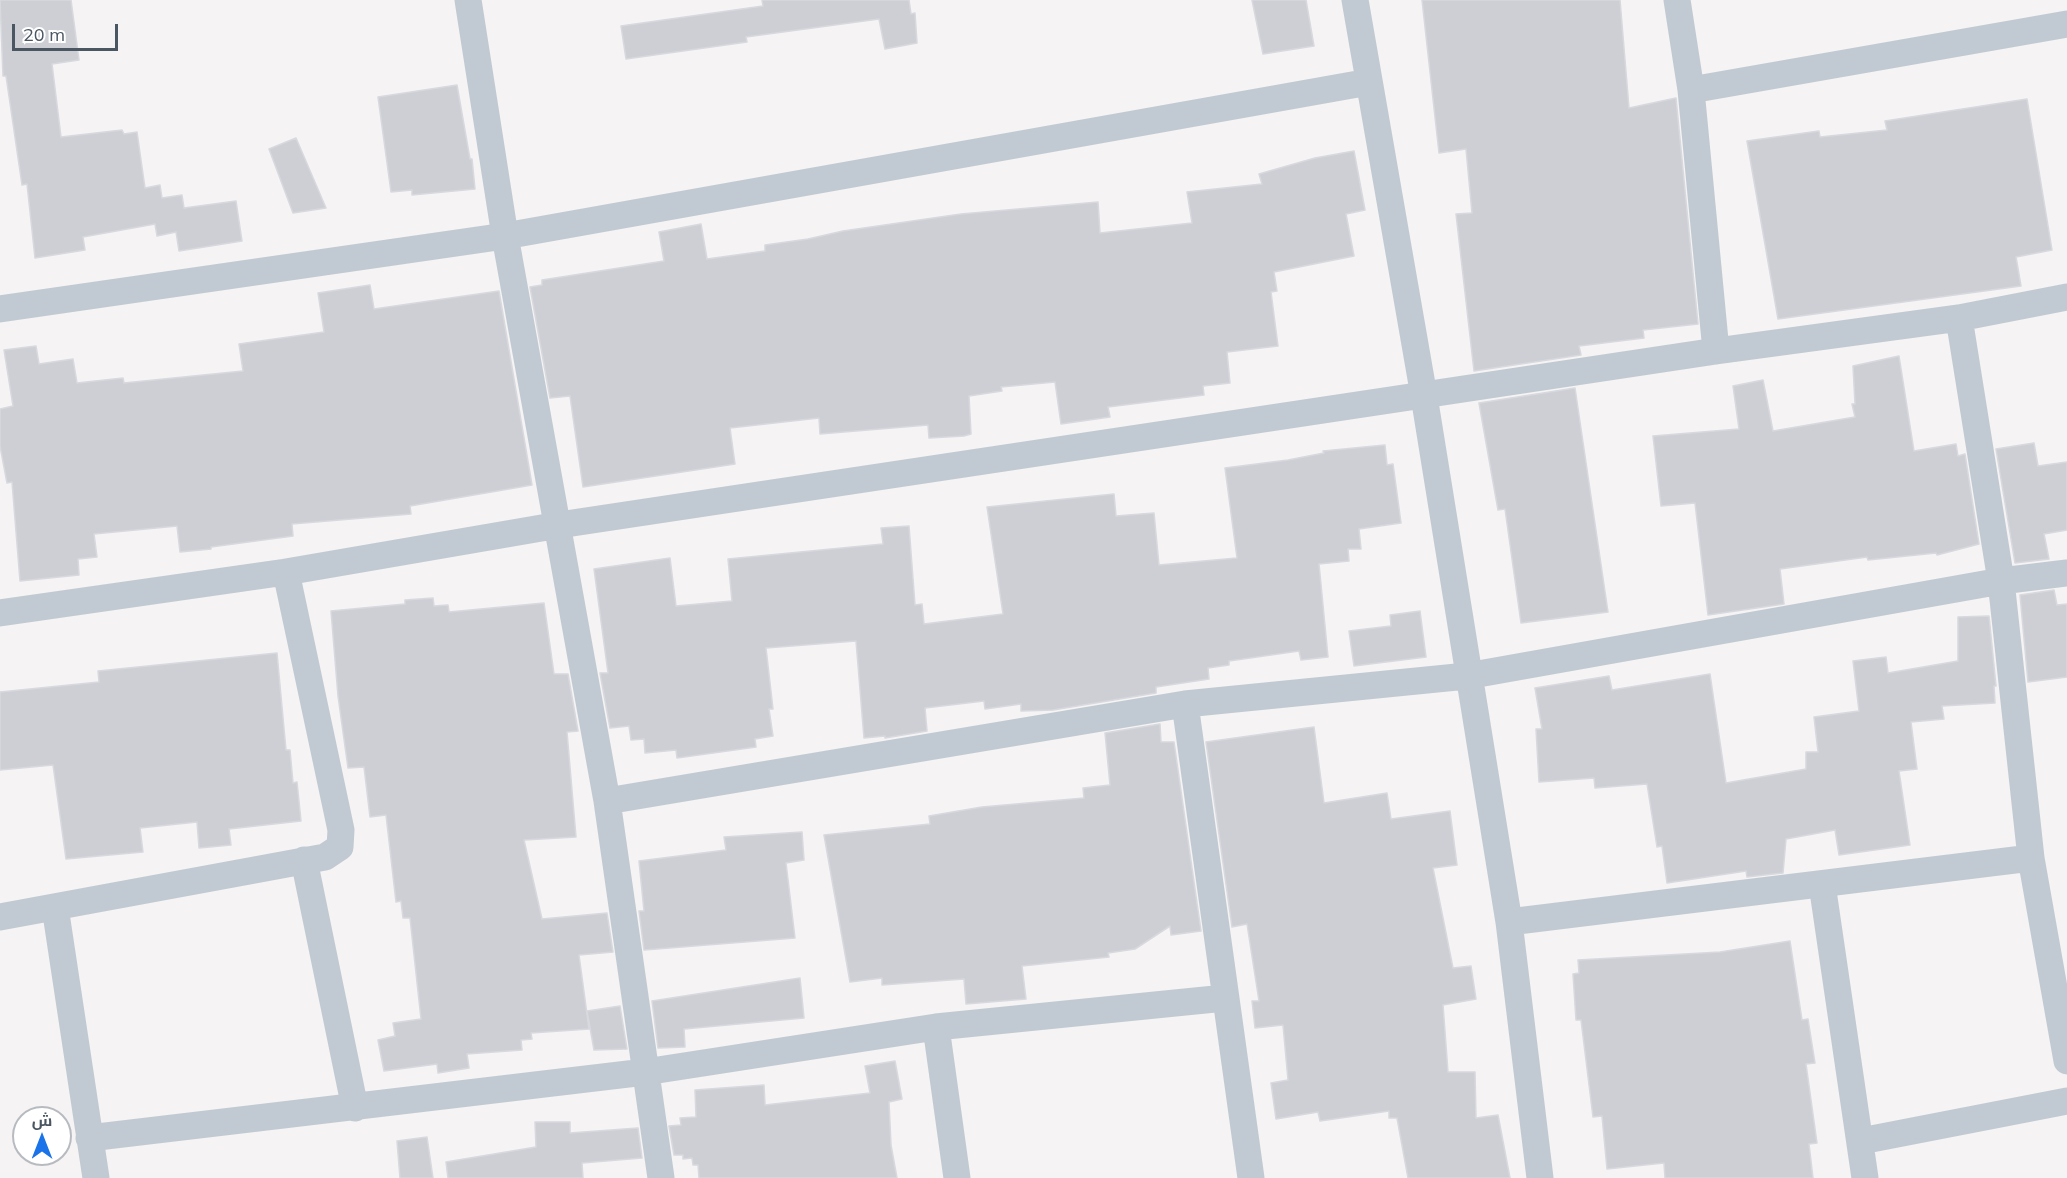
<!DOCTYPE html>
<html>
<head>
<meta charset="utf-8">
<style>
	body { margin:0 }
	#map { position:relative; width:2067px; height:1178px; overflow:hidden; background:#f5f3f3; font-family:Mulish,Cairo,sans-serif }
	canvas { display:block }
	.north { position:absolute; left:12px; top:1106px; width:60px; height:60px; box-sizing:border-box; background:#fff; border:2px solid #b7bbc0; border-radius:50%; rotate:0deg; font-size:16px; font-weight:700; line-height:24px; text-align:center; color:#4a5661 }
	.north::after { content:''; display:block; margin:auto; width:21px; height:27px; background:#1a73e8; clip-path:polygon(50% 0,100% 100%,50% 72%,0 100%) }
	.scale { position:absolute; left:12px; top:24px; width:106px; height:27px; box-sizing:border-box; border:3px solid #4a5661; border-top:0; padding-left:8px; font-size:18px; line-height:21px; white-space:nowrap; color:#4a5661; -webkit-text-stroke:4px #fff; paint-order:stroke }
</style>
</head>
<body>
<div id="map">
<canvas width="2067" height="1178"></canvas>
<div class="north">ش</div>
<div class="scale">20 m</div>
</div>
<script>
const c = document.querySelector('canvas').getContext('2d');
c.lineJoin = 'round';
function paint(path, color) {
  c.fillStyle = color;
  c.fill(path, 'evenodd');
}
function trace(path, color, width, dash) {
  c.strokeStyle = color;
  c.lineWidth = width;
  c.lineCap = dash ? 'butt' : 'round';
  c.setLineDash(dash || []);
  c.stroke(path);
}
const building = new Path2D(`
	M0,0H71L79,60L52,64L61,137L122,130L124,134L137,132L145,188L160,185L162,198L182,195L184,208L236,201L242,241L179,251L176,232L157,236L155,224L83,237L85,250L35,258L27,184L22,185L6,76H3Z
	M762,0H909L911,14L915,13L917,43L885,49L879,19L746,37L747,42L626,59L621,26L763,6Z
	M1252,0H1306L1314,46L1263,54Z
	M1422,0H1620L1629,108L1676,98L1698,324L1643,330L1644,338L1579,346L1581,355L1474,371L1456,214L1472,213L1466,149L1439,153Z
	M457,85L470,159H472L475,189L412,195V190L391,192L378,97Z
	M2027,99L2052,250L2016,257L2021,286L1778,319L1747,141L1819,131L1820,137L1887,130L1885,121Z
	M296,138L326,208L293,213L269,149Z
	M1354,151L1365,210L1346,214L1354,256L1274,272L1277,291L1271,292L1278,346L1227,352L1230,383L1203,386L1204,395L1108,407L1110,417L1061,424L1055,382L1001,387L1002,391L969,396L971,434L964,436L929,438L928,425L820,434L819,418L730,428L735,464L583,487L570,396L550,398L530,287L542,285V280L664,261L659,232L701,224L707,259L765,251V245L808,239L843,231L961,214L1098,202L1100,233L1192,223L1187,192L1262,184L1259,174L1315,158Z
	M370,285L374,309L499,291L532,485L410,506L411,514L292,524L293,536L211,547V549L180,552L177,526L94,534L97,557L78,559L79,575L20,581L12,482L7,483L0,446V409L13,406L4,350L36,346L39,364L73,359L77,383L123,378L124,383L243,371L239,344L324,332L318,293Z
	M1899,356L1914,451L1956,444L1958,456L1965,454L1979,544L1937,555L1936,553L1868,560L1867,557L1780,569L1784,604L1708,615L1695,503L1661,506L1653,436L1739,429L1733,386L1763,380L1773,431L1855,417L1852,404H1855L1853,366Z
	M1575,388L1608,612L1521,623L1505,509L1498,510L1479,403Z
	M2034,443L2038,466L2067,462V530L2044,534L2049,559L2015,563L1996,449Z
	M1385,445L1387,465L1393,464L1401,523L1359,529L1361,549H1348L1349,561L1319,564L1328,657L1301,660L1299,651L1229,661V665L1208,668L1209,679L1156,687V693L1053,710L1021,711V704L985,709L984,701L925,708L927,731L885,738V736L864,738L856,641L766,648L773,709H769L773,736L755,739L756,747L677,758L676,750L645,753L644,739L631,740L629,726L610,728L600,673H608L594,569L670,558L676,606L732,601L728,559L883,544L881,528L909,526L915,605L922,604L924,624L1003,614L987,507L1114,494L1116,516L1154,513L1159,565L1237,558L1225,468L1288,460L1324,453L1323,451Z
	M2054,590L2057,605L2067,604V677L2028,682L2020,595Z
	M433,598L434,606L448,605L449,612L544,603L554,674H568L578,731L567,732L576,837L524,840L542,919L607,913L613,952L579,955L589,1029L531,1033L532,1039L521,1040L522,1050L467,1054L469,1068L438,1073L437,1064L384,1071L378,1040L395,1036L393,1023L421,1019L410,918H403L401,901L396,902L386,815L370,817L364,767L348,768L338,696L331,611L405,604V600Z
	M1420,611L1426,657L1354,666L1349,631L1391,626L1390,615Z
	M1989,616L1996,686H1994L1995,703L1942,706L1944,719L1911,722L1917,769L1899,771L1910,845L1839,855L1835,830L1786,839L1783,873L1747,877L1746,871L1667,883L1662,846L1657,847L1647,784L1595,788L1594,778L1539,782L1536,729H1542L1535,688L1609,676L1612,690L1710,674L1726,783L1806,769V752H1818L1814,717L1859,711L1853,661L1886,657L1888,673L1958,661V617Z
	M277,653L286,750H290L293,783L297,782L301,821L229,829L231,845L199,848L197,822L140,828L143,852L66,859L53,765L0,770V692L99,682L98,671Z
	M1160,724L1161,742H1174L1201,931L1171,935L1170,926L1135,949L1108,953L1109,957L1022,966L1026,999L966,1004L964,979L882,985V978L850,982L824,835L930,824L929,816L982,807L1084,798L1083,788L1110,785L1105,733Z
	M1314,727L1324,803L1387,793L1391,819L1450,811L1457,865L1433,868L1453,968L1471,966L1476,999L1443,1005L1448,1072H1475L1476,1118L1498,1115L1510,1178H1408L1397,1118H1389V1111L1320,1121L1318,1112L1276,1119L1271,1083L1288,1080L1283,1025L1255,1028L1252,1001H1259L1247,924L1232,927L1206,742Z
	M802,832L804,860L786,863L795,938L644,950L639,911H644L639,861L726,850L724,837Z
	M1790,941L1802,1020L1808,1019L1815,1063L1806,1064L1817,1143L1809,1144L1813,1178H1665L1664,1163L1607,1169L1602,1116L1593,1117L1581,1020H1576L1573,974L1579,973L1578,960L1720,952Z
	M800,978L804,1018L684,1029L685,1047L658,1048L652,1001Z
	M620,1006L627,1049L594,1050L587,1011Z
	M895,1061L902,1099L889,1102L891,1145L897,1178H699L698,1165H693L692,1158L683,1159V1155H674L669,1126L681,1125L680,1118L696,1117L695,1090L764,1085L765,1105L870,1093L865,1066Z
	M535,1122H570V1133L638,1128L642,1158L582,1163L583,1178H448L446,1162L536,1147Z
	M427,1137L433,1178H400L397,1141Z`);
paint(building, '#cdcfd5');
trace(building, '#d7d9de', 1.5);
trace(new Path2D(`
	M468,0L505,236L607,801L661,1178
	M1355,0L1424,396L1509,922L1540,1178
	M1677,0L1691,90L1716,351
	M1691,90L2067,24
	M0,309L505,236L1369,82
	M1959,318L2001,581L2031,858L2067,1061
	M0,613L286,572L559,525L1716,351L1959,318L2067,297
	M1185,704L1251,1178
	M607,801L1185,704L1467,676L2001,581L2067,573
	M304,860L355,1108
	M1822,884L1865,1178
	M55,907L96,1178
	M0,917L325,857L340,847L341,830L286,572
	M1509,922L2031,858
	M936,1027L957,1178
	M89,1138L645,1072L936,1027L1225,998
	M1861,1141L2067,1101`), '#c1cad2', 27);
</script>
</body>
</html>
